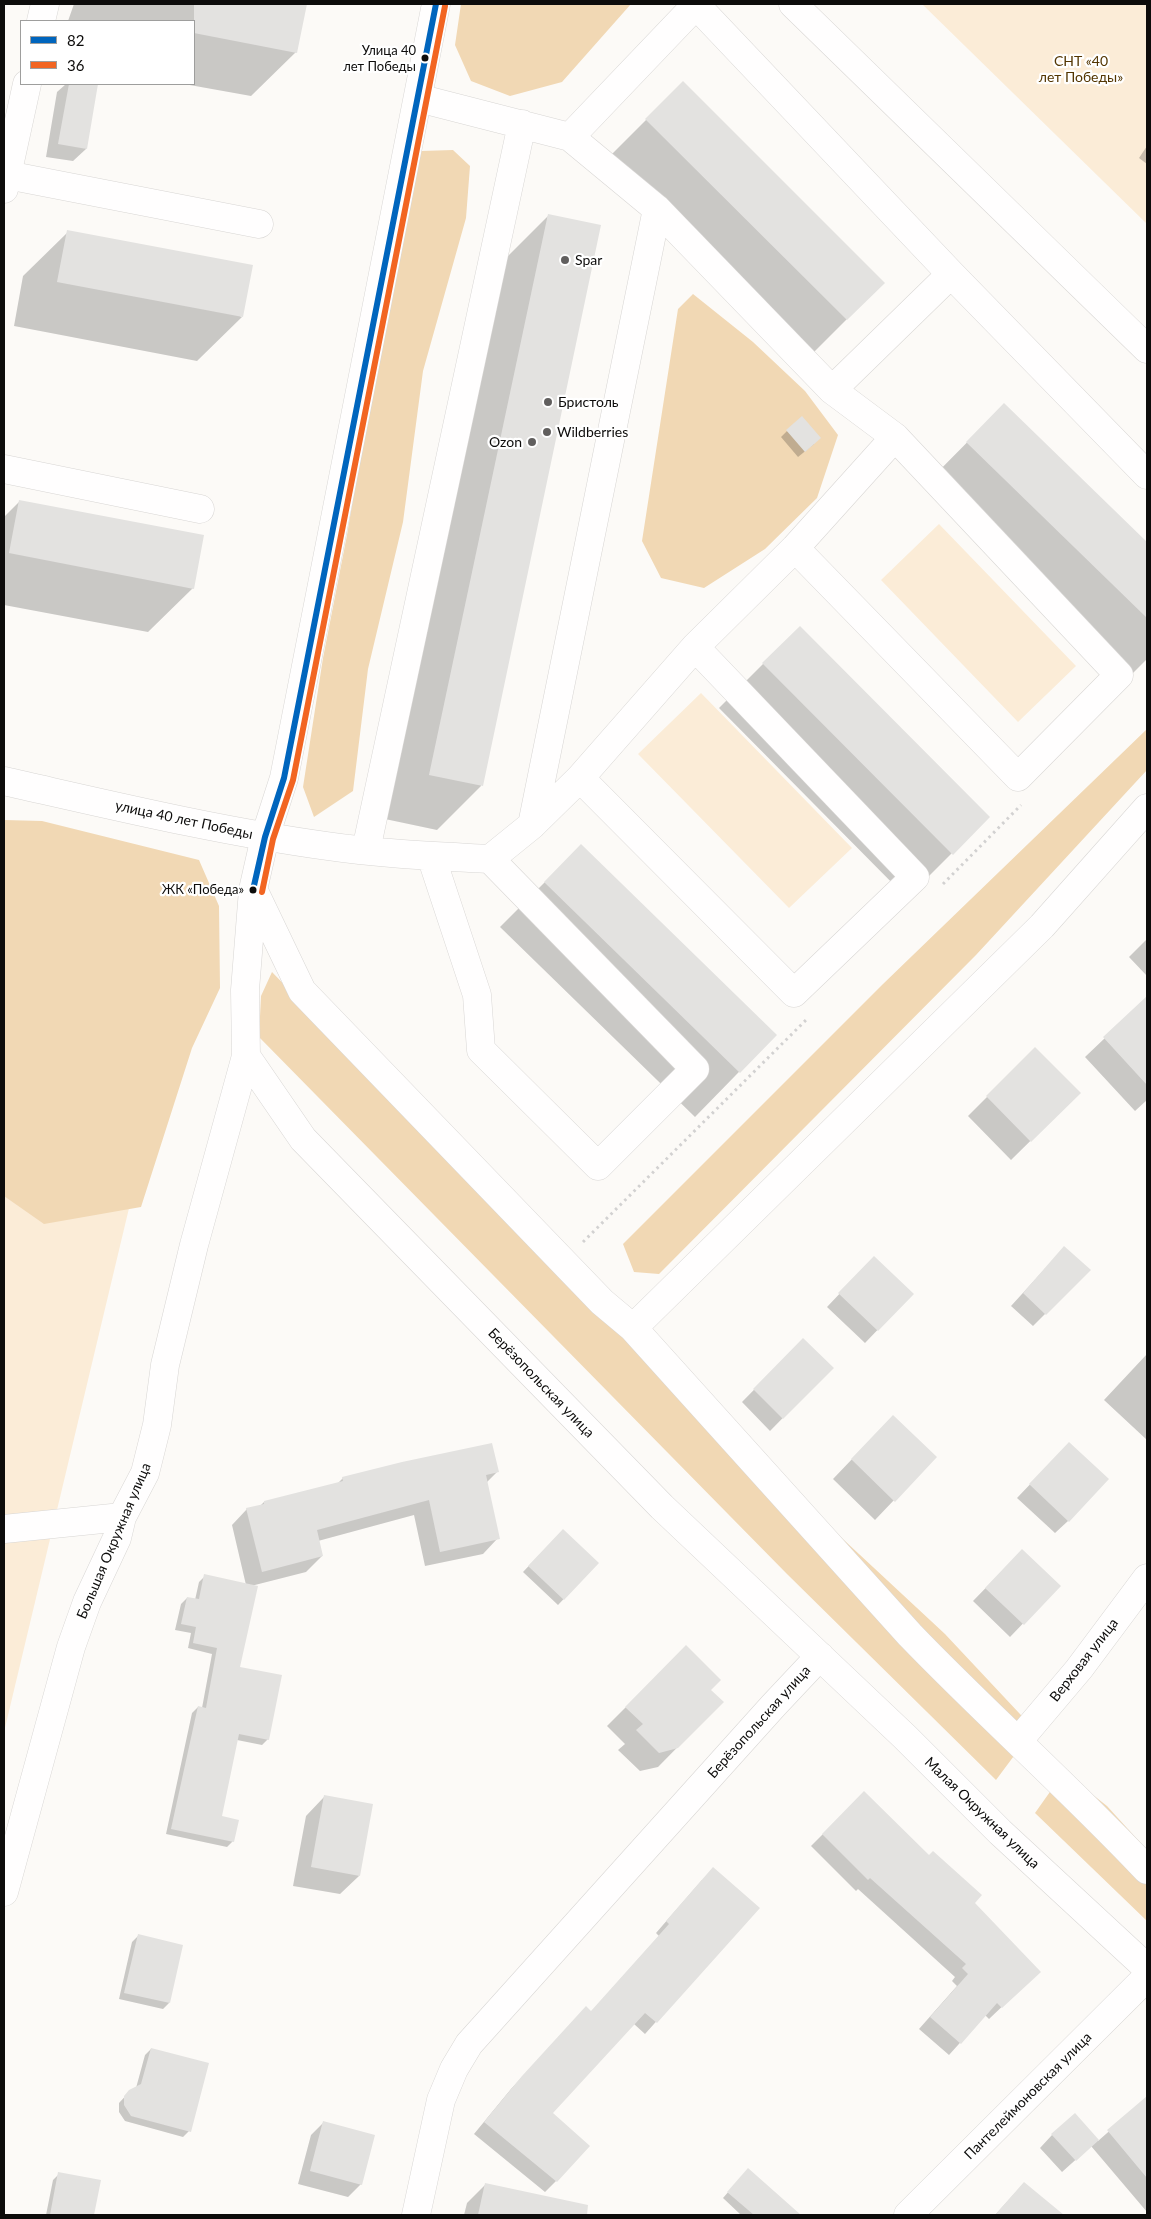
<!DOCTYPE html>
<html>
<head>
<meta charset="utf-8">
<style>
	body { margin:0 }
	#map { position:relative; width:1151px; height:2219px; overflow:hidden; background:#fcfaf7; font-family:Lato,sans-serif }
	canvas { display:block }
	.frame { position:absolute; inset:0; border:5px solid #0d0c0b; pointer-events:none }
	.legend { position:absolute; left:20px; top:20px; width:175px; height:65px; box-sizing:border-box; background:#fff; border:1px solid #9e9e9d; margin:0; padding:6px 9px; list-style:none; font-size:15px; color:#0d0c0b }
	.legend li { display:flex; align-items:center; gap:10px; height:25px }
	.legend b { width:25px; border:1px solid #9e9e9d }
</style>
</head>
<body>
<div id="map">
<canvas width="1151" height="2219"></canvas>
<div class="frame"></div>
<ul class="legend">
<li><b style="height:6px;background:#0065bd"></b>82</li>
<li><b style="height:6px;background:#f26522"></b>36</li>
</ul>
</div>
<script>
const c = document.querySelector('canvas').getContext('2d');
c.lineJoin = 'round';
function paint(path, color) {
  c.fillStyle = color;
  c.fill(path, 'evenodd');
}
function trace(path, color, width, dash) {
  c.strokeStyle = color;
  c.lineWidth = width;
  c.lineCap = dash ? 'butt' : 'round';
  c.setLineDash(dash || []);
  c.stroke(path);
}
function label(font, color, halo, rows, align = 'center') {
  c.font = font + ' Lato,sans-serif';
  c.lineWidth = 4.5;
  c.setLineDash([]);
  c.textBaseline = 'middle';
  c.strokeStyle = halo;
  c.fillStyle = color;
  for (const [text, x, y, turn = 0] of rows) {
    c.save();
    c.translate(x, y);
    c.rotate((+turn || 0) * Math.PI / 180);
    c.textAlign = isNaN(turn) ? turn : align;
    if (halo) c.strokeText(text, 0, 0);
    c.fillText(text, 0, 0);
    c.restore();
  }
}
paint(new Path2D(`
	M922,4H1147V224Z
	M939,524L1076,666L1018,722L881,580Z
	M701,693L852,848L789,908L638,754Z
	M4,1001L172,1028L4,1732Z`), '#fbecd7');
paint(new Path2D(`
	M461,4H631L562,82L510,96L471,81L455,45Z
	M453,150L470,166L466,218L423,371L403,522L368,669L353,791L314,817L303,787L323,658L347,535L366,421L421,151Z
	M693,294L753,342L805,391L838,435L817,498L765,549L704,588L661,578L642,541L678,309Z
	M1147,729V770L976,955L659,1274L634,1272L623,1244L883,984Z
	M4,820L42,821L199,860L219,906L220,988L192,1048L141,1207L44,1224L4,1196Z
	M272,972L617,1329L945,1634L1034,1729L996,1780L787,1574L259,1037L261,996Z
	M1064,1772L1107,1806L1147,1850V1921L1035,1813Z`), '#f1d8b4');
paint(new Path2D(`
	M74,4H305L296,52L251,96L184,84H194V21H68Z
	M683,83L883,283L802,364L602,164Z
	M66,84H97L86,149L73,161L46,157L57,92Z
	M1147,146V164L1139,158Z
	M548,216L481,786L437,830L385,819L504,260Z
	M68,232L242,317L197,361L14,326L23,276Z
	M1004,405L1147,544V659L1124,682L923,487Z
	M787,431L814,444L798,457L781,437Z
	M20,501L193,588L148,632L4,605V517Z
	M800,627L988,817L907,898L719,708Z
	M581,846L775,1035L695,1117L500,927Z
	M1147,939V976L1129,957Z
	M1147,998V1100L1135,1111L1085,1057Z
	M1035,1049L1079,1093L1011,1160L968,1116Z
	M1052,1261L1089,1270L1033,1326L1011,1306Z
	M862,1270L912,1294L865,1343L827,1307Z
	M803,1340L832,1368L770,1431L742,1402Z
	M1147,1354V1440L1104,1400Z
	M875,1435L935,1457L875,1520L833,1479Z
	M1057,1456L1068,1521L1055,1533L1017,1498Z
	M497,1472L486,1483L498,1538L483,1554L425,1566L414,1515L318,1541L322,1556L306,1572L251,1586L238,1668L268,1739L262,1745L237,1740L220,1817L233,1841L227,1847L166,1834L192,1713L198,1707L202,1708L212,1654L188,1648L191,1633L175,1630L181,1604L187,1598L195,1600L199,1582L205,1576L246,1585L232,1525L247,1509L260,1506L264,1502L338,1483L343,1478Z
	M563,1530L598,1563L558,1605L523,1572Z
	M1010,1563L1059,1586L1010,1637L973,1601Z
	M686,1647L710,1690L722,1702L658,1767L640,1771L618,1750L625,1744L607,1726Z
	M864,1793L1027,1983L989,2019L985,2015L949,2055L919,2029L957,1986L952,1981L955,1977L858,1889L856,1891L811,1846Z
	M324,1797L359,1876L340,1894L293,1886L306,1816Z
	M702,1880L758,1908L645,2034L634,2024L551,2113L556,2181L545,2192L474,2134L511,2089L575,2019L591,2012L659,1936L656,1933Z
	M138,1936L182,1946L169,2003L163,2009L119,1999L132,1942Z
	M151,2049L189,2131L183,2137L125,2121L119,2112V2103L130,2091L136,2088L145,2055Z
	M1147,2098V2212L1091,2146L1062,2172L1040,2148L1052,2135L1098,2141Z
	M324,2122L361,2184L348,2197L298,2184L311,2135Z
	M59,2174L99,2181L93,2215H46L53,2180Z
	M742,2176L793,2210L789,2215H741L723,2198Z
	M1024,2183L1056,2210L1052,2215H995Z
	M485,2185L548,2198L544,2215H464L467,2203Z`), '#0003');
paint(new Path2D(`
	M194,4H307L297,53L194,33Z
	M683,81L885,283L847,320L645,119Z
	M69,84H98L87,149L58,144Z
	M548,214L601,225L483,786L429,775Z
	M67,230L253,265L243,317L57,282Z
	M1004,403L1147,542V618L966,442Z
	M802,416L821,438L805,452L786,430Z
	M19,500L204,535L194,589L9,553Z
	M800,626L990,817L953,855L762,663Z
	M581,844L777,1035L740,1073L544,882Z
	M1147,996V1085L1103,1037Z
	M1035,1047L1081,1093L1031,1142L986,1096Z
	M1064,1246L1091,1270L1046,1315L1023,1293Z
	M874,1256L914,1294L878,1331L838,1293Z
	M803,1338L834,1368L783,1419L753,1389Z
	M893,1415L937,1457L895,1502L851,1459Z
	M1069,1442L1109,1479L1069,1522L1029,1484Z
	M492,1443L499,1472L486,1475L500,1539L440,1552L429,1500L317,1530L323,1556L262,1572L246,1508L264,1504V1501L343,1481L342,1477L402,1462Z
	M563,1529L599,1563L564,1600L528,1566Z
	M1022,1549L1061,1586L1024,1625L985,1588Z
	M204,1574L258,1586L240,1667L282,1675L269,1740L239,1734L222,1816L239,1820L234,1842L171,1829L198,1706L206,1708L217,1648L193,1643L196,1627L181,1624L187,1597L199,1599Z
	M686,1645L721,1680L711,1690L724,1702L678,1748L659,1753L636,1730L643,1724L625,1707Z
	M864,1791L929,1855L933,1851L982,1895L975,1903L1041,1972L1002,2008L997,2003L961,2044L930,2017L968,1974L962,1968L966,1964L870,1878L868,1880L822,1834Z
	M324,1795L373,1804L360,1876L311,1867Z
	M713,1867L760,1908L657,2023L645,2013L553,2113L590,2146L557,2182L484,2122L522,2076L586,2006L591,2011L669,1924L666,1921Z
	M138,1934L183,1945L170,2003L124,1993Z
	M151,2048L209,2063L191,2132L131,2116L124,2105V2096L129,2090L141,2084Z
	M1147,2096V2178L1107,2130Z
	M1075,2113L1099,2140L1076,2161L1051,2134Z
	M323,2121L375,2135L362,2185L310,2171Z
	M748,2168L801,2215H754L727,2192Z
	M58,2172L101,2180L94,2215H50Z
	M1024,2182L1064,2215H995Z
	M485,2183L588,2205L587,2215H478Z`), '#e3e2e0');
const minor = new Path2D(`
	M793,4L1147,349
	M41,21L45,4
	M418,98L570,137L696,5L951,274L1147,475
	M570,137L657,209L832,390L895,437L1119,675L1018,777L795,548
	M7,175L259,224
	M4,189L27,84
	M832,390L951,274
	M4,469L200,509
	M580,778L794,993L915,877L695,647
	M4,781C111,805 218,831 327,846C381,854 436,856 490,859L532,825L580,778L695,647L795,548L895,437
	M532,825L657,209
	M366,850L522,124
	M431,856L477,995L481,1050L598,1166L695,1069L490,859
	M254,891L302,991L602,1302L633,1328L910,1635C987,1715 1071,1789 1147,1870
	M246,1056L303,1139L662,1507L905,1737L1000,1832L1147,1968
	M633,1328L1042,926L1147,808
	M4,1529L122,1517
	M1019,1740L1079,1669L1147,1578
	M4,1892L71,1647L87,1602L117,1538L122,1517L145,1473L157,1425L165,1365L194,1245L246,1056L245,990L253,890L265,837L284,778L436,4
	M416,2215L441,2100L454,2069L469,2044L773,1706L820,1656
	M908,2215L1147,1977`);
trace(minor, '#d8d6d4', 29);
trace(new Path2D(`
	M943,884L1021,805
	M583,1242L807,1019`), '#d2d1d1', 3, [2.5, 4]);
trace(minor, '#fffefe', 28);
trace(new Path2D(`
	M253,890L265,837L284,778L436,4`), '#0065bd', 6);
trace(new Path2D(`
	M262,892L273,839L293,780L445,6`), '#f26522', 6);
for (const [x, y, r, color] of [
	[425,58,4.5,"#0d0c0b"],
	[565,260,5,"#615f5e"],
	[548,402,5,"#615f5e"],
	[547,432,5,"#615f5e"],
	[532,442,5,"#615f5e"],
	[253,890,4.5,"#0d0c0b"]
]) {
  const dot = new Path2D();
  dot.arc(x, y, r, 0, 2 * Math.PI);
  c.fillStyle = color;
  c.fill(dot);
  trace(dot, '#fff', 2);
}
label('13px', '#0d0c0b', '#fff', [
	["Улица 40",416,51],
	["лет Победы",416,67],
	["ЖК «Победа»",244,890]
], 'right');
label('14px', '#533602', '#fff', [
	["СНТ «40",1081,61],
	["лет Победы»",1081,77]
]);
label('14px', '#0d0c0b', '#fff', [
	["Spar",575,260],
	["Бристоль",558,402],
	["Wildberries",557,432],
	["Ozon",522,442,"right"]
], 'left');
label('14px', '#0d0c0b', '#fff', [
	["улица 40 лет Победы",184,820,12],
	["Берёзопольская улица",541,1383,46],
	["Большая Окружная улица",114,1541,-67],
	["Верховая улица",1084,1660,-52],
	["Берёзопольская улица",759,1722,-48],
	["Малая Окружная улица",982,1813,44],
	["Пантелеймоновская улица",1028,2096,-45]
]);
</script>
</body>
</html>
